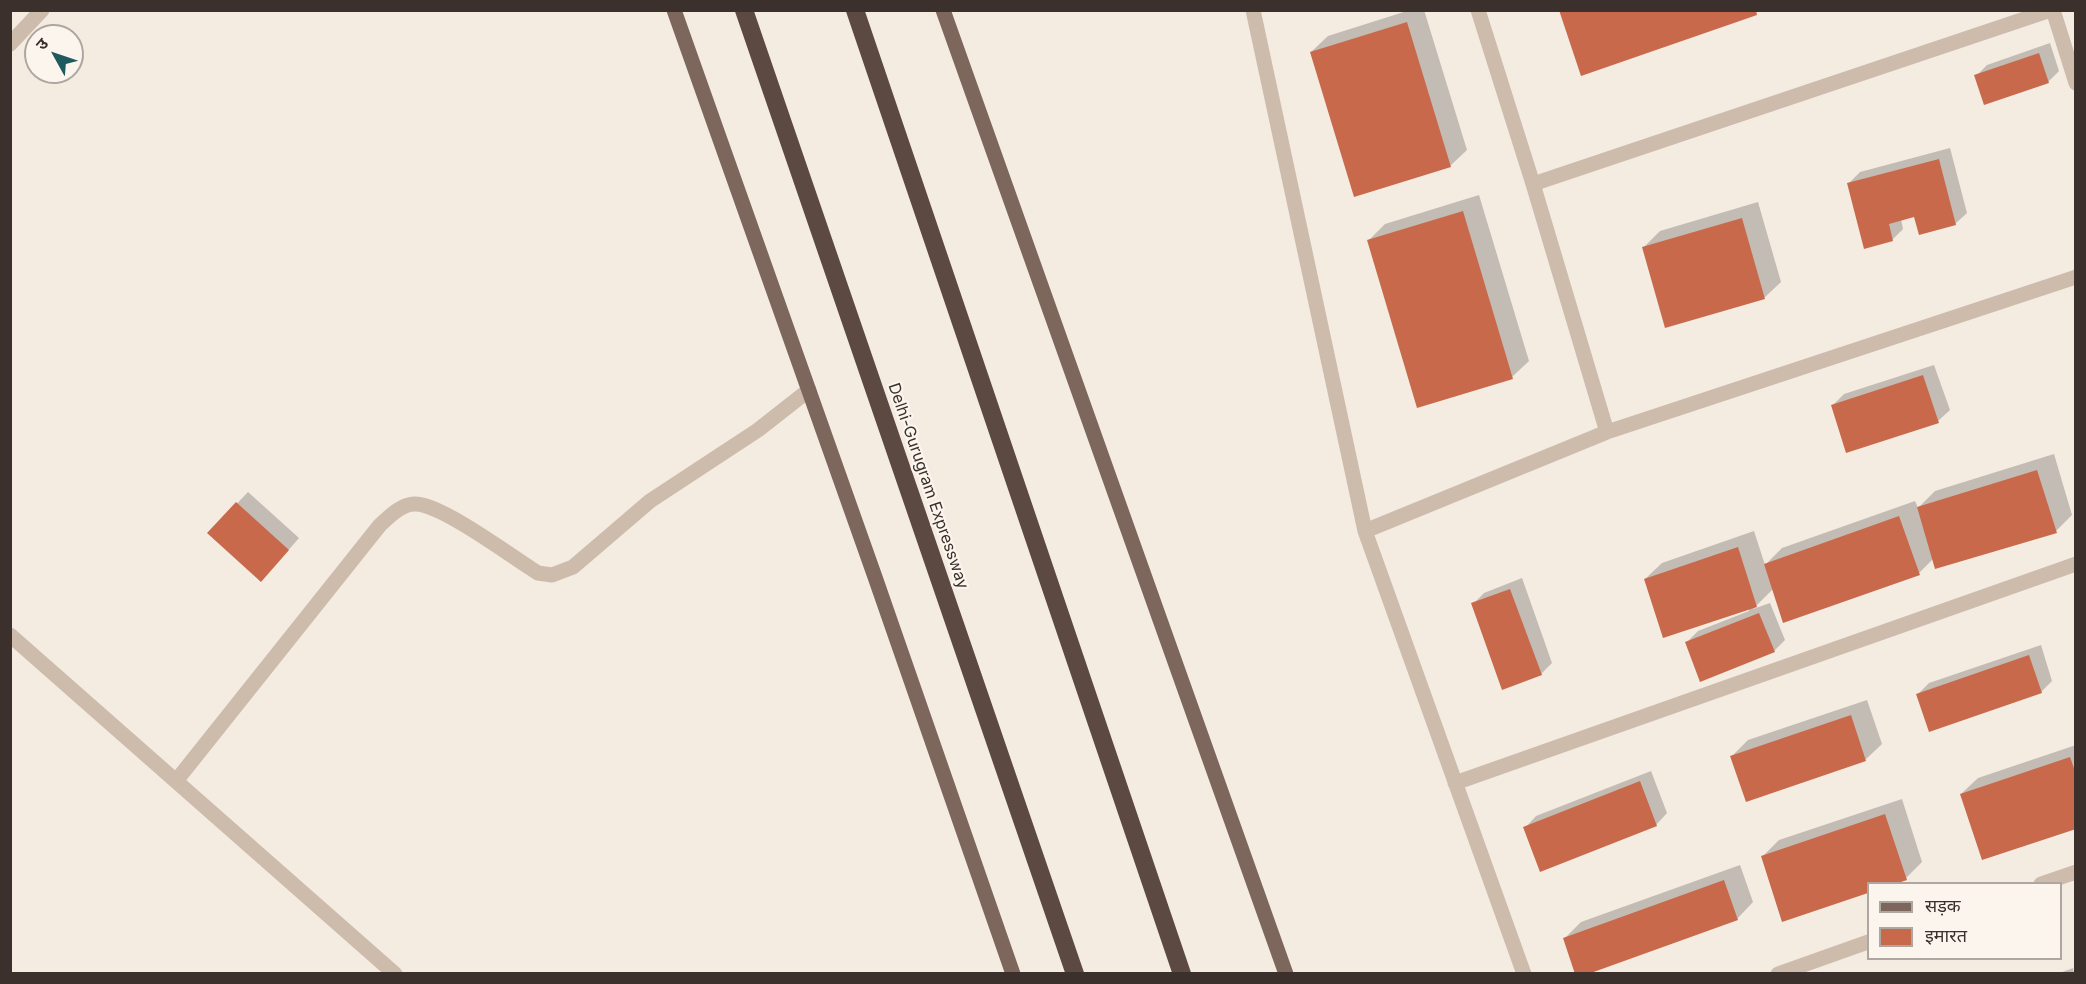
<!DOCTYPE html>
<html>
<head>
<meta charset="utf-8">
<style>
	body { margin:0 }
	#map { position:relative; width:2086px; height:984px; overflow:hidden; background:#f4ebe1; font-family:Inter,"Noto Sans Devanagari",sans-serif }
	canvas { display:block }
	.frame { position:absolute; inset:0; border:12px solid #3b302b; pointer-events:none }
	.legend { position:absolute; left:1867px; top:882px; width:195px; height:78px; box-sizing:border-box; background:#fbf5ee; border:2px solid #aea6a0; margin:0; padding:8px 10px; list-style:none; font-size:18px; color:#3b302b }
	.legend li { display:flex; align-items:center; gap:12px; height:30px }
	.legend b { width:30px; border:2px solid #aea6a0 }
	.north { position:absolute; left:24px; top:24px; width:60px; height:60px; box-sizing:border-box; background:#fbf5ee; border:2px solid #aea6a0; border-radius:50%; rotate:310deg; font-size:16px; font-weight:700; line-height:24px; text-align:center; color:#3b302b }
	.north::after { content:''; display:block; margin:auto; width:21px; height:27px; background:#1f5a5e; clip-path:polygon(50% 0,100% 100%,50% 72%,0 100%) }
</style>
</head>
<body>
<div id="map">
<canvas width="2086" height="984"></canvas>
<div class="frame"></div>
<ul class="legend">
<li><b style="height:8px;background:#7d675c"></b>सड़क</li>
<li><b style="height:16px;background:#c8694b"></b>इमारत</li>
</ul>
<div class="north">उ</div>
</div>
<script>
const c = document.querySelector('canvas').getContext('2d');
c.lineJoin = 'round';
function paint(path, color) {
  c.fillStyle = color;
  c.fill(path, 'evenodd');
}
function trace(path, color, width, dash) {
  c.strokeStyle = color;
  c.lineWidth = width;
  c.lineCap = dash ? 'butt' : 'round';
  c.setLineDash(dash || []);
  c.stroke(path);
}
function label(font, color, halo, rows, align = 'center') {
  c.font = font + ' Inter,sans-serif';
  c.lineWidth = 4.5;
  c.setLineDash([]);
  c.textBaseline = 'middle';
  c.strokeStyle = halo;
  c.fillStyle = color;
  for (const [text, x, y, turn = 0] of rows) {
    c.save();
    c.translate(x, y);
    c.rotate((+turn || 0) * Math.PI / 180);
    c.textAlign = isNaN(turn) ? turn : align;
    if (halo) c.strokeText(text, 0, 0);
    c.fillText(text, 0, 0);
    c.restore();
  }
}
paint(new Path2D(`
	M1410,10H1424L1467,150L1450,166L1311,52L1328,36Z
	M2050,43L2059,71L2048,82L1976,76L1987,65Z
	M1950,148L1967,213L1955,224L1915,215L1901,219L1903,229L1892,240L1849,183L1860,172Z
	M1479,195L1529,361L1512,377L1369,240L1385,224Z
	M1758,202L1781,282L1764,298L1644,247L1660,231Z
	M1934,365L1950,410L1938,421L1832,406L1844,394Z
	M2054,454L2072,515L2056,531L1934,558L1919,573L1773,589L1753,609L1770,603L1785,640L1774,651L1686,643L1698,631L1749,611V608L1645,579L1662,563L1754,531L1765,565L1782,548L1915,501L1918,508L1935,491Z
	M248,492L299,538L272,569L209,533Z
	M1522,578L1552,663L1541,674L1473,604L1484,593Z
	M2041,645L2052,681L2041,692L1918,694L1929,683Z
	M1867,700L1882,744L1865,760L1732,756L1748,740Z
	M2076,745V827L1961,794L1978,778Z
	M1651,771L1667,813L1656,825L1525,828L1536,816Z
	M1902,799L1922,862L1906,878L1868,884V891L1783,920L1762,857L1779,840Z
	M1740,865L1753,902L1737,919L1564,939L1581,922Z
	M2073,968L2074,974H2057Z`), '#0003');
paint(new Path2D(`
	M1559,10H1756L1757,15L1581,76Z
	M1407,22L1451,167L1354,197L1310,52Z
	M2039,53L2049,83L1984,105L1974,75Z
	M1939,159L1956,225L1919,235L1914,217L1889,224L1893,241L1864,249L1847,183Z
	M1463,211L1513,379L1417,408L1367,240Z
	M1742,218L1765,299L1665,328L1642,247Z
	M1923,375L1939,423L1846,453L1831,405Z
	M2037,470L2057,533L1935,569L1917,507Z
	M236,502L289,550L261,582L207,533Z
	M1899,516L1920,575L1783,623L1764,564Z
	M1738,547L1757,607L1663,638L1644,579Z
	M1510,589L1542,675L1502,690L1471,603Z
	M1759,613L1775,652L1700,682L1685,642Z
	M2029,655L2042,693L1929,732L1916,694Z
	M1851,715L1866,761L1746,802L1730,756Z
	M2070,757L2076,774V829L1982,860L1960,794Z
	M1640,781L1657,826L1540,872L1523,827Z
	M1885,814L1907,880L1895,884H1868V893L1782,922L1761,856Z
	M1724,880L1738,920L1588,974H1575L1563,938Z`), '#c8694b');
trace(new Path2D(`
	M1253,10L1365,531L1524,974
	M1478,10L1533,184L1607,432
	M2053,10L2076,83
	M10,44L42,10
	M1533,184L2051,10
	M1365,531L1607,432L2076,277
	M10,635L395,974
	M176,781L380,525C389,517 402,503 416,504C443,505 512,557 538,573L552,575L573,567L650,501L758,430L809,390
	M1455,783L2076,564
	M2041,884L2076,872
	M1778,974L1868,942`), '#cdbbac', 15);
trace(new Path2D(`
	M674,10L875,577L1013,974
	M943,10L1286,974`), '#7d675c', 15);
trace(new Path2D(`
	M744,10L1075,974
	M855,10L1182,974`), '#5c4a42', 18);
label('16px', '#3b302b', '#fbf5ee', [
	["Delhi-Gurugram Expressway",928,486,71]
]);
</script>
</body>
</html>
